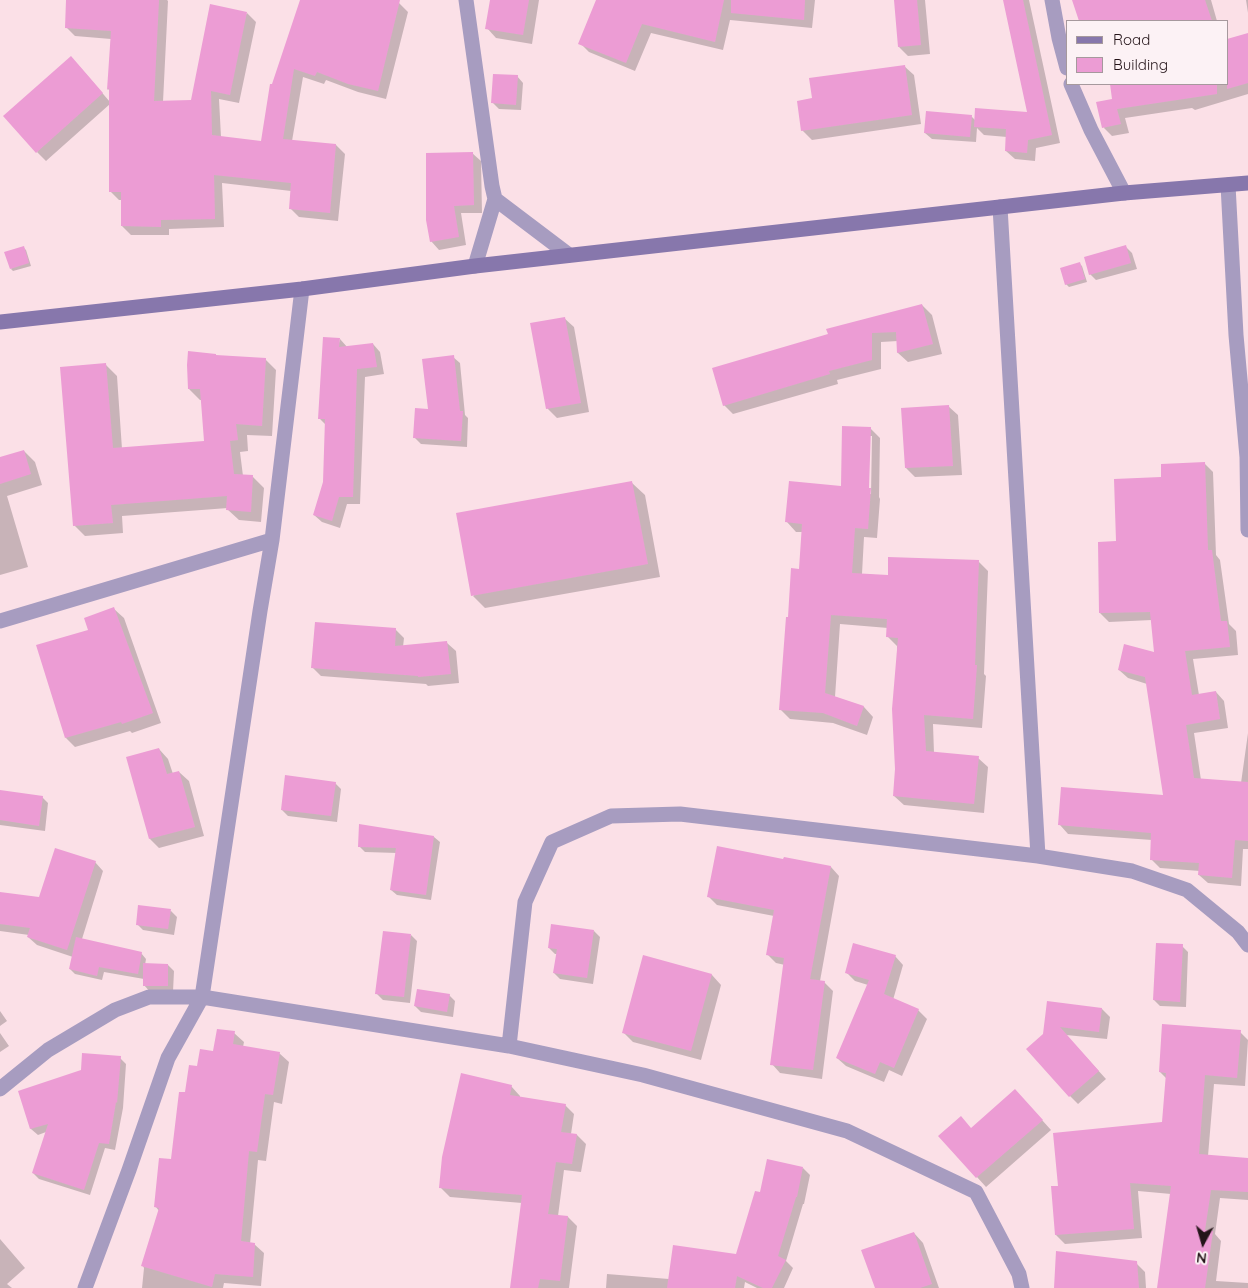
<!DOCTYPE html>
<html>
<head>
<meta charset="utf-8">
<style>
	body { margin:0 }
	#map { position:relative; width:1248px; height:1288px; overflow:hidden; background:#fbe0e7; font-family:Quicksand,sans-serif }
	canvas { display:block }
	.legend { position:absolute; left:1066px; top:20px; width:162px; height:65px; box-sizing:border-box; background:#fcf2f5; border:1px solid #a6999d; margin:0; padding:6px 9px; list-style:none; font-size:15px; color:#241419 }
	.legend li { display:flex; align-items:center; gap:10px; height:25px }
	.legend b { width:25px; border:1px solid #a6999d }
	.north { position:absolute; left:1178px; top:1218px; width:50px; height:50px; -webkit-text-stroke:4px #fcf2f5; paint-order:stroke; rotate:186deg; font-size:14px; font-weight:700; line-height:20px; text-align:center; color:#241419 }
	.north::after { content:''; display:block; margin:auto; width:18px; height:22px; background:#241419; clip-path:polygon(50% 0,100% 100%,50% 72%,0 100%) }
</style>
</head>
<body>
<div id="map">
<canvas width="1248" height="1288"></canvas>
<ul class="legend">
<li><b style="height:6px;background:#8777ac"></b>Road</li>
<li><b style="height:14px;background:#ec9cd4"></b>Building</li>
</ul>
<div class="north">N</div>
</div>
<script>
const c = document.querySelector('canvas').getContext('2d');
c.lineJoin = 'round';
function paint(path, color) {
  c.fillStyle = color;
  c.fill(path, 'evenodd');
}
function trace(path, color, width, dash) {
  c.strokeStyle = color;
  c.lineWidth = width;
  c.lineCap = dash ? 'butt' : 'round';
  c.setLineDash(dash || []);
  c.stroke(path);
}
paint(new Path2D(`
	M68,0H167L168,1L163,102L192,101L247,13L256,22L239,103L219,99L221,137L262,142L273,85L301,0H389L399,3L408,12L386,99L358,92L326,80L324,84L303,77L292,141L336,145L345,154L338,221L299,217L290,208L291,191L222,183L224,227L169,229V235H131L122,226L123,200H119L110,191V104L46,161L37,152L80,67L110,102V91L108,89L111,39L75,36L66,27Z
	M491,0H539L532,44L496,38L487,28Z
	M609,0H815L812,28L730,20L723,50L651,33L635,71L589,52L580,43Z
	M895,0H925L930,54L908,56L899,47Z
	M1004,0H1029L1060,143L1036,148L1035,161L1015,159L1006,151L1007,137L984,135L977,128L976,142L932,139L925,133L971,116L975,120L1029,113Z
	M1083,0H1211L1217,21H1080L1074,3Z
	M1246,0H1248V13Z
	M1248,34V94L1195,110L1192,108L1125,118L1129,133L1112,136L1104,128L1114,100L1111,84H1227V40Z
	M904,66L914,75L921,124L812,140L802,130L814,99Z
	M517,76L523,83L521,110L499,109L493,103Z
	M472,153L481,161L482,213H461L466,245L439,250L431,241Z
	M23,247L26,250L31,266L13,271L11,269Z
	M1126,247L1132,253L1137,269L1096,280L1090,274Z
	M1079,263L1082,266L1087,282L1069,287L1066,284Z
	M922,305L932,315L942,354L908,362L898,353V341L881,342V369L837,380L838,384L733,414L724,405Z
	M564,318L574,327L589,412L557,418L547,408Z
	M340,339L348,348L373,344L380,352L384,374L365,377L360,504H347L340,528L322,522L314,515L324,482L326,425L320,419Z
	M453,357L460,363L465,415L468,418L467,447L421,444L415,438L429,410Z
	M265,359L276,370L272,436L247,435L248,451L240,452L243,476L253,477L264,488L261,522L239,520L227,509L228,508L122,516L123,533L85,536L74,525L106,365L117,376L122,449L206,442L202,400H200L189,389Z
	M948,406L958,415L962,475L915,477L906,468Z
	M870,428L880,438L879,497L880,499L877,538L864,537L862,574L889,576L978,561L988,571L984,674L986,676L982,728L933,724L934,753L978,758L988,767L984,813L904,805L894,796L896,769L897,646L888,637V628L840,624L835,697L864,707L873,717L867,735L833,723L790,719L780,709L789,618L800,570L803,532H796L787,522L842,487ZM869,436H872L871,494H868Z
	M24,451L35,462L42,485L7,496L28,567L0,575V458Z
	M1205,464L1213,472L1216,555L1220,560L1229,624L1236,631L1238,655L1193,659L1199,695L1216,692L1224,701L1228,728L1194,733L1201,780L1241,783L1248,733V849H1243L1241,886L1208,883L1199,875L1200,871L1160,868L1151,859L1152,840L1068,834L1060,825L1165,796L1147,684L1128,678L1119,670L1156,653L1152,620L1109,622L1100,613L1117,542L1163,479Z
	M632,483L645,495L660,577L485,608L473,596Z
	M114,609L124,618L161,723L132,733L130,731L75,747L66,738L89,631Z
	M395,629L404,638L403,647L447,643L456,651L459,683L428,686L426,684L321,676L312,667Z
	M159,749L168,759L173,774L179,772L189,781L204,836L159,848L150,839L128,758Z
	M335,783L341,789L337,822L288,816L282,810Z
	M0,792L42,797L48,803L45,831L0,825Z
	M434,837L440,842L431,900L397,895L391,890L397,853L365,852L359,846Z
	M95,862L103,871L82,939L141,953L146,959L145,965H168L174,971L173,992H150L144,985V979L104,972L102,980L75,974L70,969L73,957L37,945L28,937L29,935L0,931V894L40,899Z
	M831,867L839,876L820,981L824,982L833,991L822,1079L780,1073L772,1064L785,965L776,963L767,954L774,916L717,905L708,896Z
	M171,911L177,917L174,935L143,930L137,924Z
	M594,931L600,937L593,984L560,979L554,973L557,954H555L549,948Z
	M411,935L417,941L410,1003L383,1000L377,994Z
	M1182,946L1188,952L1186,1007L1160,1006L1154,1000Z
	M895,956L903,965L893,1000L918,1010L927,1019L902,1076L889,1070L884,1082L846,1066L837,1058L868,985L855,981L846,972Z
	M644,957L712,975L721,985L701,1060L633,1042L623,1032Z
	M449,995L455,1001L453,1017L421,1012L415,1006Z
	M1048,1002L1102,1009L1110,1017L1107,1039L1066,1035L1106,1079L1078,1104L1070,1096L1044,1035Z
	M0,1011L7,1021L0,1026Z
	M1240,1032L1248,1040L1245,1086L1214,1084L1208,1156L1248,1159V1200L1220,1198L1215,1234L1221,1241L1216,1281L1248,1283V1288H1158L1171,1194L1138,1191L1142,1238L1065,1244L1056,1235L1060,1187L1164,1123L1167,1079L1160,1072Z
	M0,1033L9,1046L0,1052Z
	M234,1033L244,1042L243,1047L279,1053L289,1062L282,1104L274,1102L266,1161L258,1160L250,1244H254L264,1253L261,1286L224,1283L223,1288H142L144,1268L143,1266L159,1211L156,1207L172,1161L186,1094L198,1067Z
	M120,1058L126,1064L123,1108L115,1150L105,1148L90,1195L39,1179L33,1173L46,1132L38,1135L31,1129L19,1092Z
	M511,1086L520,1096V1098L565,1105L574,1114L571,1134L577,1135L586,1144L581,1172L564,1170L558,1216L568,1217L577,1226L569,1288H511L522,1203L450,1197L441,1188Z
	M1024,1100L1051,1130L986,1187L940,1136L972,1129Z
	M803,1168L810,1175L804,1204H803L786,1261L793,1268L784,1288H757L745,1282L744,1288H606L607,1274L669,1279L737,1255L761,1194Z
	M914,1233L923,1243L939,1288H880Z
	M0,1239L25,1268L7,1284L12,1288H0Z
	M1136,1263L1145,1272L1146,1288H1055Z`), '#0003');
paint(new Path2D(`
	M66,0H159L154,101L191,100L210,4L247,12L230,95L211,91L212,135L261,141L270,84H272L300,0H400L378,91L348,84L317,72L315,76L294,69L283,139L336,144L330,213L289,209L291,183L214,175L215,219L161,220V227L121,226V192H109V88L107,90L111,31L65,28Z
	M490,0H529L523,35L485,29Z
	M596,0H724L715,42L642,24L626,63L578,44Z
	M731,0H805L804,20L731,13Z
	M894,0H917L921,45L898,47Z
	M1003,0H1023L1052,135L1028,140L1027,153L1005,151L1006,129L974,127L975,108L1027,112Z
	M1072,0H1205L1212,21H1079Z
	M1248,33V83L1227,89V39Z
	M71,56L103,93L36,153L3,116Z
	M905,65L912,115L801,131L797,101L812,98L809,78Z
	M493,74L518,75L516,105L491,103Z
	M1110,84H1217V94L1117,109L1121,124L1102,128L1096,102L1112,99Z
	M926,111L972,115L970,137L924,133Z
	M473,152L474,205L454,206L459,237L430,242L426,220V153Z
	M1126,245L1131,263L1089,275L1084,257Z
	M24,246L29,263L10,269L4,252Z
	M1080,262L1085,279L1065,285L1060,268Z
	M922,304L933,344L897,353L896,332L872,333V360L829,371L830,374L723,406L712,368L828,334L826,329Z
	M565,317L581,403L546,409L530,323Z
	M323,337L340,338L339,347L373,343L377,367L357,369L353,497H339L332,521L313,515L323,482L325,419H318Z
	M188,351L216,354V355L266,358L262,426L236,424L238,440L230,441L234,474L253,475L251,512L226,510L227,496L111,505L113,523L73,526L60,367L106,363L113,448L204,441L200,389H188L187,365Z
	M454,355L460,411H463L461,441L413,438L415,408L428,409L422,359Z
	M949,405L953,466L905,468L901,408Z
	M842,426L871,427L869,488H871L868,529L855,528L852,573L888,575V557L979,560L975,665H977L973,719L924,715L926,751L979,756L974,804L893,796L895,769L892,709L898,638L886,637L887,619L831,615L825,693L864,706L857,726L823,713L779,710L786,617H788L791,568L799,569L802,524L785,522L789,481L841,486Z
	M24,450L31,474L0,484V457Z
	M1205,462L1208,550H1212L1221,621H1227L1230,647L1185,651L1192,695L1216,691L1220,719L1186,725L1194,778L1248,782V841L1235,840L1232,878L1198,875L1199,863L1150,860L1151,833L1058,825L1061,787L1163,795L1145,677L1118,670L1124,644L1154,652L1150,612L1099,613L1098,542L1116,541L1114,479L1161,477V464Z
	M632,481L648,564L471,596L456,513Z
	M114,607L153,713L122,724L121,722L65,738L36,645L88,630L84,618Z
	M315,622L396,628L395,646L447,641L451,674L418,677V676L311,668Z
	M159,748L167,774L179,771L195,827L149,839L126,757Z
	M285,775L336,782L331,816L281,810Z
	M0,790L43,796L39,826L0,820Z
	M359,824L434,836L426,895L390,890L396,848L358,847Z
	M717,846L783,859L784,857L831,866L810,979L825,981L813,1070L770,1065L784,958L766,955L774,910L707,897Z
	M55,848L96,861L67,950L27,937L30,928L0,924V892L39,897Z
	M138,905L171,909L168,929L136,925Z
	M551,924L594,930L587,978L553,973L557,949L548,948Z
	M383,931L411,934L404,997L375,994Z
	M76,937L142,952L138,974L99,967L97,976L69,969Z
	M853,943L896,955L884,994L919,1009L894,1068L880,1062L875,1074L836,1058L869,980L845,973Z
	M1156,943L1183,944L1180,1002L1153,1000Z
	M643,955L712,974L691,1051L622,1033Z
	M143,963L168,964V986H143Z
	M417,989L450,994L447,1012L414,1006Z
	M1047,1001L1102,1008L1099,1032L1060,1027L1099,1071L1069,1097L1026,1049L1043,1034Z
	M1162,1024L1241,1030L1237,1078L1205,1075L1199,1154L1248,1158V1192L1211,1190L1205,1230L1213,1231L1205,1288H1157L1171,1186L1130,1183L1134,1229L1055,1235L1051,1186H1058L1053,1133L1162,1122L1166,1073L1159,1072Z
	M217,1029L235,1031L233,1044L280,1052L273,1095L265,1094L257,1152L249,1151L241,1241L255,1243L253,1277L215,1274L212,1287L141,1266L159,1208L154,1207L159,1158L171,1159L179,1092H185L189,1065L197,1066L200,1049L213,1051Z
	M82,1053L121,1056L117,1103L116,1102L109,1144L99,1143L84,1190L32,1173L48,1124L30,1129L18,1091L81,1070Z
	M461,1073L512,1085L510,1095L566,1104L561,1132L577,1134L572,1164L556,1162L548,1214L568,1216L560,1281L540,1279L538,1288H510L522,1195L439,1188L442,1157Z
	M1015,1089L1043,1120L976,1178L938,1136L961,1116L971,1128Z
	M767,1159L803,1167L797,1197H796L778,1256L786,1260L772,1288H763L737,1276L735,1288H667L673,1245L736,1254L755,1191L760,1192Z
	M914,1232L932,1284L920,1288H875L861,1250Z
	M1056,1251L1137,1261L1139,1288H1054Z`), '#ec9cd4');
trace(new Path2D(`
	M466,0L492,186L495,199L569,255
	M1052,0L1059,38L1067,68
	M1071,84L1091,130L1124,193
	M1228,185L1236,335L1247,457L1248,530
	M1000,207L1038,856
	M475,266L495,199
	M0,621L272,540
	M509,1046L525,902L552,842L611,816L680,814L1038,856L1132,871L1187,890L1238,932L1248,945
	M0,1089L48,1050L115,1010L149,997H202L509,1046L643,1075L847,1131L976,1192L1019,1274L1022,1288
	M85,1288L129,1170L168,1058L202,997L260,611L272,540L302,289`), '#a79cc0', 15);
trace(new Path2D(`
	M0,322L302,289L475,266L1000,207L1124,193L1248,183`), '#8777ac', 15);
</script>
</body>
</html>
